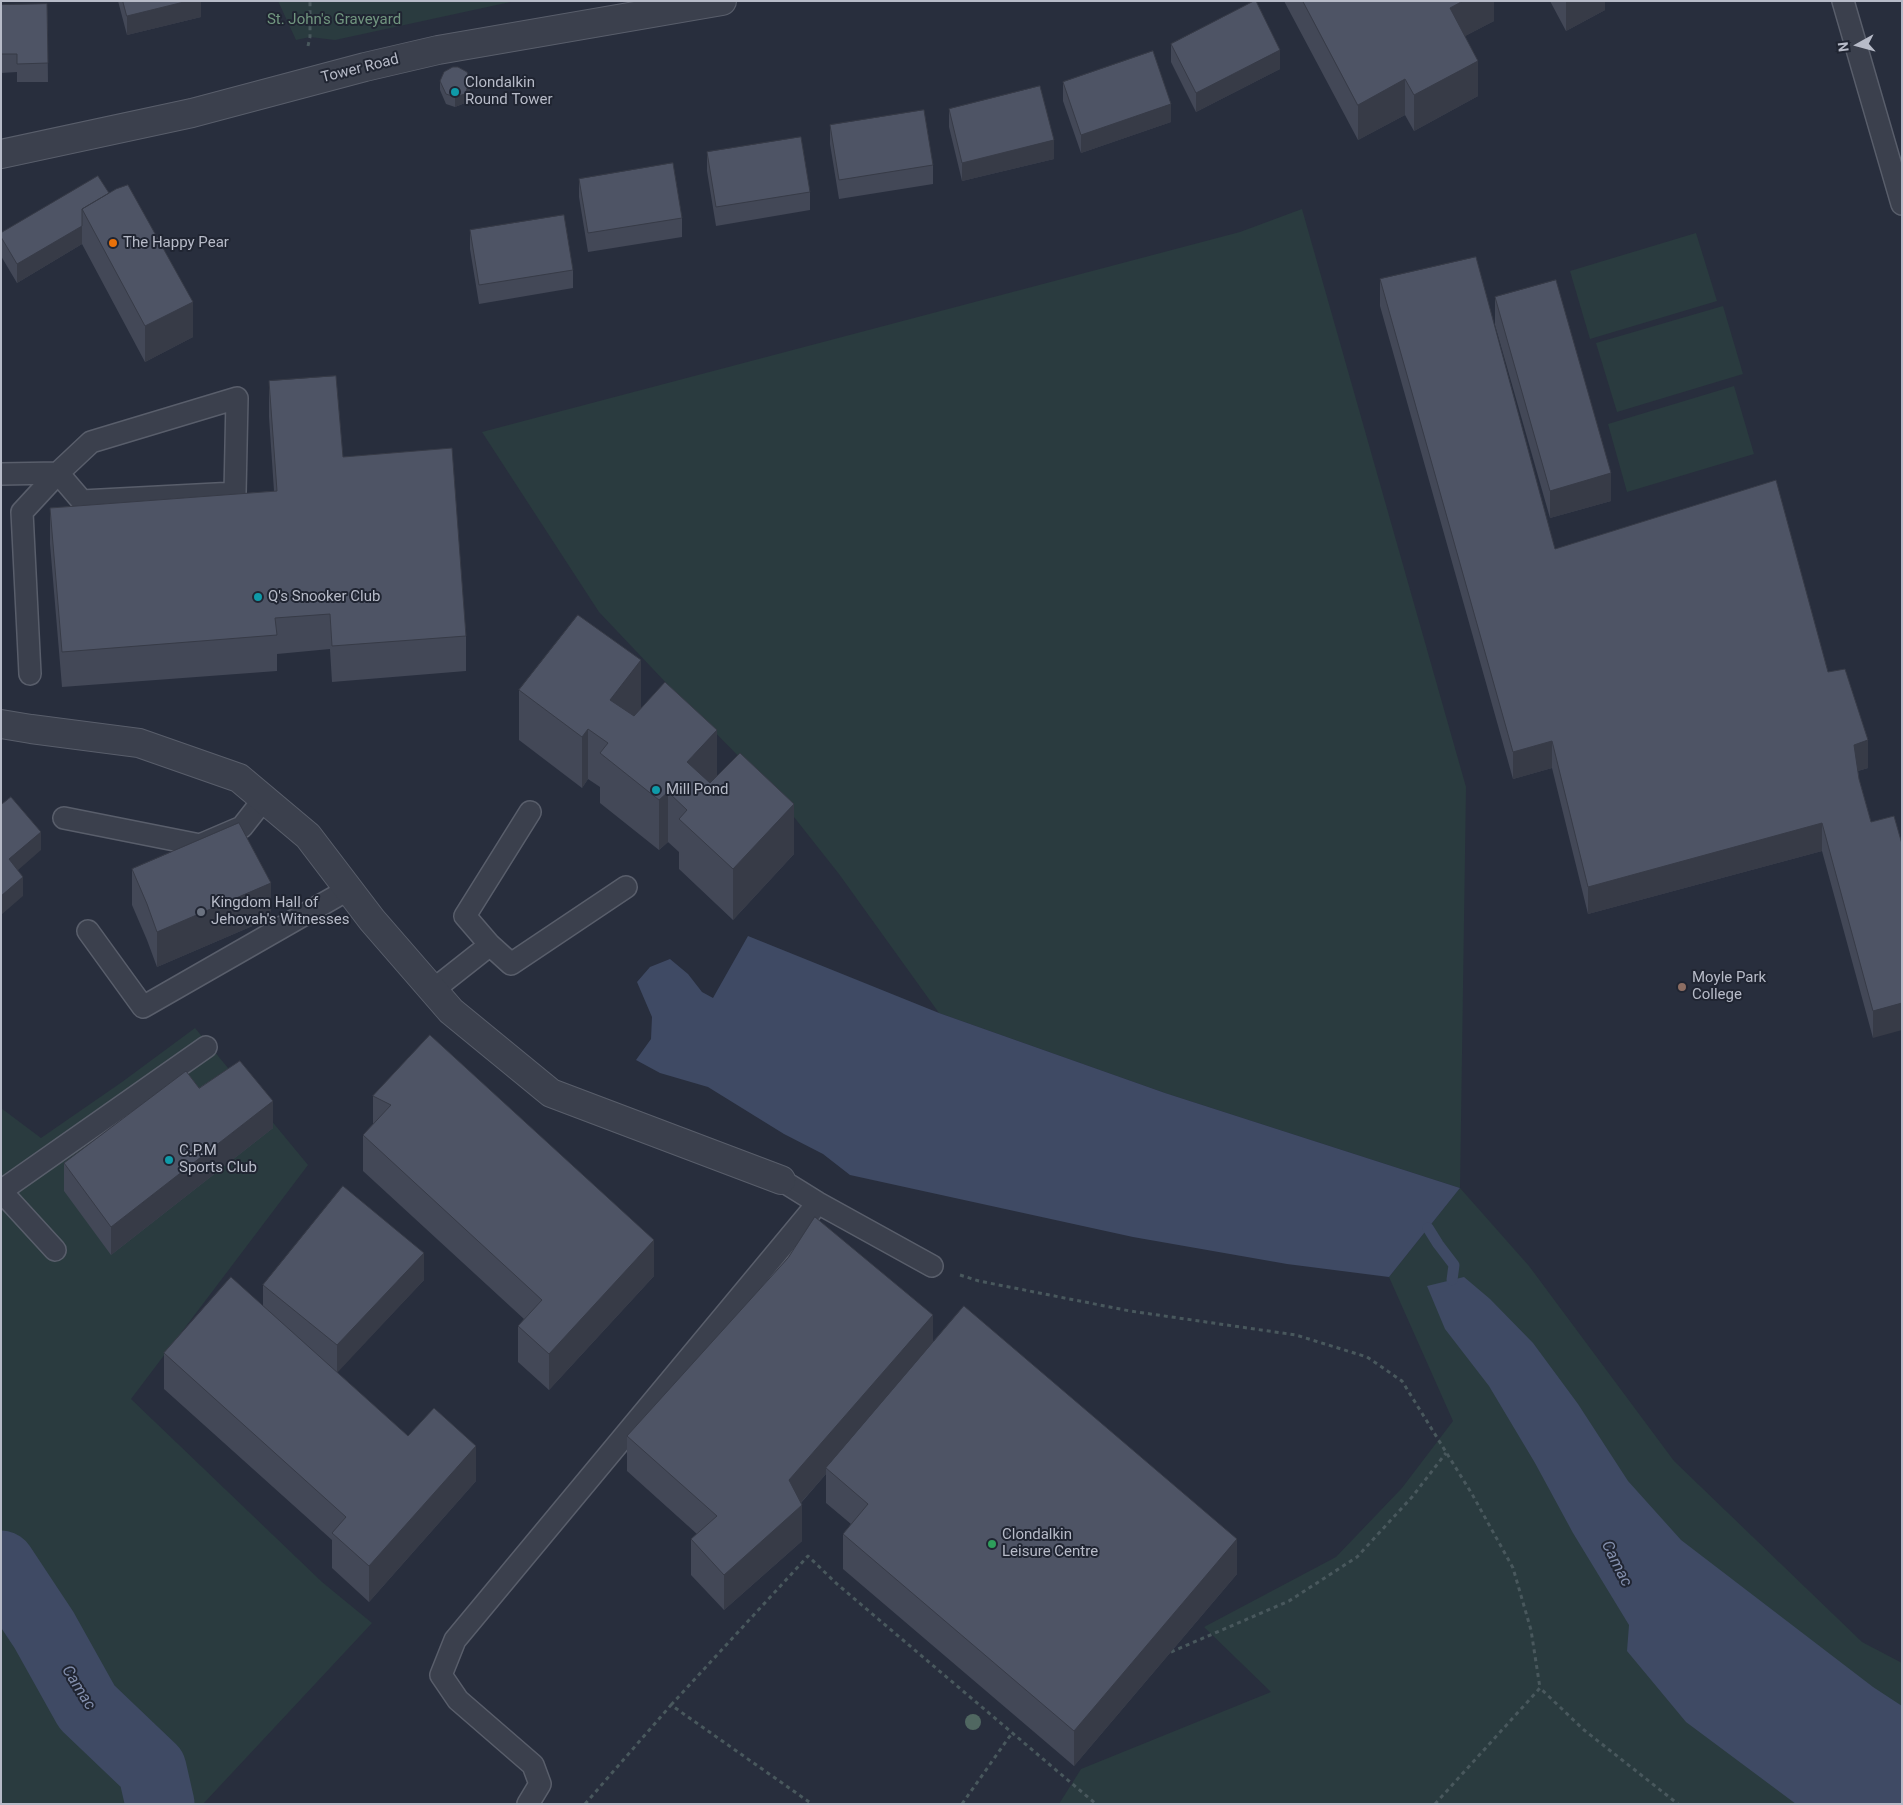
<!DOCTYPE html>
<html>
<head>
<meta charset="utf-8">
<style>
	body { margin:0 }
	#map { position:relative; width:1903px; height:1805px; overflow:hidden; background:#282e3d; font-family:Roboto,sans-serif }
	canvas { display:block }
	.frame { position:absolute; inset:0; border:2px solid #b7bbc8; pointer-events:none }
	.north { position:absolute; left:1833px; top:20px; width:50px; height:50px; -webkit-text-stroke:4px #202532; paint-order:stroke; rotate:263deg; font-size:14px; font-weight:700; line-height:20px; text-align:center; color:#b7bbc8 }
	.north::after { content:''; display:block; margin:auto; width:18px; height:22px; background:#b7bbc8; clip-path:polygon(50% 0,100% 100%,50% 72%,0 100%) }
</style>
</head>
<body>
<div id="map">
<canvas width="1903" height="1805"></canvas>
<div class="frame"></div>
<div class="north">N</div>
</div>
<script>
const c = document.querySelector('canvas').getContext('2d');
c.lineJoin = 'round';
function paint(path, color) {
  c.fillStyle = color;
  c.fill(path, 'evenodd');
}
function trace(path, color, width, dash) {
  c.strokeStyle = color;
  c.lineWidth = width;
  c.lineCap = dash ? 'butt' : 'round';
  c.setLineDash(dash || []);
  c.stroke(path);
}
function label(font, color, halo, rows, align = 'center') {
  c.font = font + ' Roboto,sans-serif';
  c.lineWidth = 4;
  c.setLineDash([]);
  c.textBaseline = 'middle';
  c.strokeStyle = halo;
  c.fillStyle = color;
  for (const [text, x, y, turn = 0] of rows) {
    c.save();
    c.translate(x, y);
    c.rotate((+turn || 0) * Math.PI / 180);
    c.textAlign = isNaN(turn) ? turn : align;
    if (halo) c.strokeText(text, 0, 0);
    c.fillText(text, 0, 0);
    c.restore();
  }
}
paint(new Path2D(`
	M278,1H515L335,40L310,37L296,40Z
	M1302,209L1466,787L1460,1188L1529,1266L1674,1461L1862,1642L1902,1663V1804H1059L1081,1769L1271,1692L1204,1627L1336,1557L1402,1488L1453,1421L1389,1277L1460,1188L1165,1093L939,1013L839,874L775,793L670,687L599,612L482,432L1240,232Z
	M1696,233L1717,301L1590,339L1570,271Z
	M1723,306L1743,374L1617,412L1596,343Z
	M1734,386L1754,454L1627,492L1608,424Z
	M195,1028L308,1165L131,1399L322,1582L372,1623L203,1804H1V1108L41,1138L122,1082Z`), '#2a3b3f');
paint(new Path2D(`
	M748,936L939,1013L1165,1093L1460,1188L1389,1277L1287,1264L1133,1237L850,1175L823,1154L784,1134L708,1087L660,1073L636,1060L651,1039L652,1017L637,982L650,967L670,959L688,974L702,992L713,998Z
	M1464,1277L1490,1299L1533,1343L1578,1404L1628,1481L1681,1540L1873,1687L1902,1706V1804H1796L1686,1722L1627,1651L1629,1625L1573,1533L1535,1463L1489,1386L1445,1329L1427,1286Z`), '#3f4a64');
trace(new Path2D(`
	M1428,1228L1438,1244L1454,1265L1452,1280`), '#3f4a64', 11);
trace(new Path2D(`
	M1,1565L44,1630L87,1707L152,1769L160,1804`), '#3f4a64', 69);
const service = new Path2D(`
	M1843,1L1902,204
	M1,474L58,473
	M30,674L22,512L58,473L91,442L237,398L235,493L82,501L58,473
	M530,812L465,916L490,945L511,964L626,887
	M64,818L200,845L242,827L264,799
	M88,931L143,1007L349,889
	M433,990L490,945
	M781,1180L818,1203L932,1266
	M1,1191L206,1047
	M1,1191L55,1250
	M528,1804L540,1784L533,1765L458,1700L441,1675L455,1640L818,1203`);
const minor = new Path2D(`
	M1,724L31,729L139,743L239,778L308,836L372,920L451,1011L551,1093L781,1180`);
const tertiary = new Path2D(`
	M1,154L192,113L365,67L438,50L722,1`);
trace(service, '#595e6b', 24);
trace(minor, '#595e6b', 30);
trace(tertiary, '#595e6b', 30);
trace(new Path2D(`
	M308,46L310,37V1
	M960,1275L979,1281L1130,1311L1296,1335L1367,1357L1402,1381L1472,1494L1513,1568L1531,1630L1540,1688
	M1171,1652L1289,1601L1357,1557L1412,1497L1446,1453
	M671,1705L808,1556L837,1584L1096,1804
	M585,1804L671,1705L812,1804
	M962,1804L1012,1733
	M1435,1804L1540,1688L1584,1730L1678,1804`), '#49585d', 3, [4, 4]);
trace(service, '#3b404d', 21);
trace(minor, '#3b404d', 28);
trace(tertiary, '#3b404d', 28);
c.fillStyle = '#506761';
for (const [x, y] of [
	[973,1722]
]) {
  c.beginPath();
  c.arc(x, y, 8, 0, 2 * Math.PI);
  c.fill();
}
paint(new Path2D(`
	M118,1H201V17L127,35Z
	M1284,1H1494V21L1465,36L1478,96L1414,131L1405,115L1358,140Z
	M1550,1H1605V10L1566,31Z
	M47,4L48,82H17V72L1,73V5Z
	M1171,44L1280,69L1196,112L1171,62Z
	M440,81L470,90L465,103L455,107L446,104L440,90Z
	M1063,82L1171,122L1081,153L1063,101Z
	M949,109L1054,159L962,181L949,127Z
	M830,125L933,165V184L839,199L830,144Z
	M707,152L810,192V210L716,226L707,171Z
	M98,176L193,337L145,362L82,244L17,283L1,256V233Z
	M579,179L682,218V237L588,252L579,197Z
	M470,230L573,270V288L479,304L470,249Z
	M1380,279L1555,549L1828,672L1868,768L1858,771L1859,779L1871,822L1894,816L1873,1038L1822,851L1588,914L1552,768L1513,779L1380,306Z
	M1495,297L1611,501L1550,518L1495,325Z
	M269,381L343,457L466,636V671L332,682L330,649L277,654V671L62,687L50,544V508L274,491L269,417Z
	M519,690L641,709L717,776L794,854L733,920L679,869V852L668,842L659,850L600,803V787L588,779L582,788L519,740Z
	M132,869L271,918L157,967L147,940L132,905Z
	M430,1035L654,1276L549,1390L518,1362V1326L524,1319L363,1171V1135L373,1124V1096Z
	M199,1088L273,1128L111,1255L64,1191V1163Z
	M424,1280L337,1372L408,1436L476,1481L369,1602L332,1568V1540L164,1389V1353L263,1306V1285Z
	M933,1341L1237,1574L1074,1766L843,1569V1534L851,1524L826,1503V1474L801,1503L802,1541L724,1610L691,1575V1539L697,1534L627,1471V1436Z`), '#434857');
paint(new Path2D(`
	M188,1H201V17L127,35V16Z
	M1463,1H1494V21L1450,44V8Z
	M1566,1H1605V10L1566,31Z
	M1280,50V69L1196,112V93Z
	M1478,61V96L1414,131V95Z
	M1405,79V115L1358,140V105Z
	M470,81V90L465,103L455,107V97Z
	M1171,104V122L1081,153V135Z
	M1054,140V159L962,181V163Z
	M82,226V244L17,283V264Z
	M193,302V337L145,362V326Z
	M1611,473V501L1550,518V491Z
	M641,660V710L610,750V700Z
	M588,729V779L582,788V737Z
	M717,730V780L687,812V762Z
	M1868,740V768L1854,772V745Z
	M1552,741V768L1513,779V752Z
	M668,792V842L659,850V800Z
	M794,804V854L733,920V869Z
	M1822,823V851L1588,914V887Z
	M41,832V850L9,878V859Z
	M23,877V896L1,915V896Z
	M271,883V918L157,967V932Z
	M1902,1003V1030L1873,1038V1011Z
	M273,1101V1128L111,1255V1227Z
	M654,1240V1276L549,1390V1354Z
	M424,1253V1280L337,1373V1345Z
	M933,1315V1351L826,1468V1474L789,1516V1480Z
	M476,1446V1481L369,1602V1566Z
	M802,1505V1541L724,1610V1575Z
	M1237,1539V1574L1074,1766V1731Z`), '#373b47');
const building = new Path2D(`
	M123,1H188L127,16Z
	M1254,1H1256L1280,50L1196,93L1171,44Z
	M1303,1H1463L1450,8L1478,61L1414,95L1405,79L1358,105Z
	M47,4L48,63L17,64V54H1V5Z
	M1153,51L1171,104L1081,135L1063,82Z
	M453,67H458L467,72L470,81L465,94L455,97L446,94L440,81L444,72Z
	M1040,86L1054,140L962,163L949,109Z
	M924,110L933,165L839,180L830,125Z
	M801,137L810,192L716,207L707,152Z
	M673,163L682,218L588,233L579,179Z
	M98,176L109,193L82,209V226L17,264L1,237V233Z
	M128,185L193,302L145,326L82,209L116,189Z
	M564,215L573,270L479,285L470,230Z
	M1476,257L1555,549L1776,480L1828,672L1845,669L1868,740L1854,745L1859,779L1871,822L1894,816L1902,844V1003L1873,1011L1822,823L1588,887L1552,741L1513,752L1380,279Z
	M1556,280L1611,473L1550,491L1495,297Z
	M336,376L343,457L452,448L466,636L332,646L330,614L275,618L277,635L62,652L50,508L277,491L269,381Z
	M578,615L641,660L610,700L634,716L665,682L717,730L687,762L710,783L740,753L794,804L733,869L679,819L687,810L668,792L659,800L600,753L608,743L588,729L582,737L519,690Z
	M11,797L41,832L9,859L23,877L1,896V805Z
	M239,823L271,883L157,932L147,904L132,869Z
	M430,1035L654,1240L549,1354L518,1326L542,1300L363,1135L391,1105L373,1096Z
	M240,1061L273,1101L111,1227L64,1163L186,1071L199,1088Z
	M343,1186L424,1253L337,1345L263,1285Z
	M815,1217L933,1315L789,1480L802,1505L724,1575L691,1539L717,1516L627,1436L788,1258Z
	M231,1277L408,1436L434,1408L476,1446L369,1566L332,1533L346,1517L164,1353Z
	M964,1306L1237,1539L1074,1731L843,1534L868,1504L826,1468Z`);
paint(building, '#4e5465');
trace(building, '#373b47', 1);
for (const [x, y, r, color] of [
	[455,92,5,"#0f9aa8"],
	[113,243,5,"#e8710a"],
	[258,597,5,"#0f9aa8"],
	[656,790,5,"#0f9aa8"],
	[201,912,5,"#6b7280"],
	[1682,987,5,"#8d6e63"],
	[169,1160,5,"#0f9aa8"],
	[992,1544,5,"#2e9e5b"]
]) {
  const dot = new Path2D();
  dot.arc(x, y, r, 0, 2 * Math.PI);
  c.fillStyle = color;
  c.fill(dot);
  trace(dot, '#202532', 2);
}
label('15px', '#71967f', '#202532', [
	["St. John's Graveyard",334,20]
]);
label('15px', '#b7bbc8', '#202532', [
	["Tower Road",360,69,-14]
]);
label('15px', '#b7bbc8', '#202532', [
	["Clondalkin",465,83],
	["Round Tower",465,100],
	["The Happy Pear",123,243],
	["Q's Snooker Club",268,597],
	["Mill Pond",666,790],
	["Kingdom Hall of",211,903],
	["Jehovah's Witnesses",211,920],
	["Moyle Park",1692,978],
	["College",1692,995],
	["C.P.M",179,1151],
	["Sports Club",179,1168],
	["Clondalkin",1002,1535],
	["Leisure Centre",1002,1552]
], 'left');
label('italic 16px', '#828eac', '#202532', [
	["Camac",1616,1564,63],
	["Camac",78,1688,58]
]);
</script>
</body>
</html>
